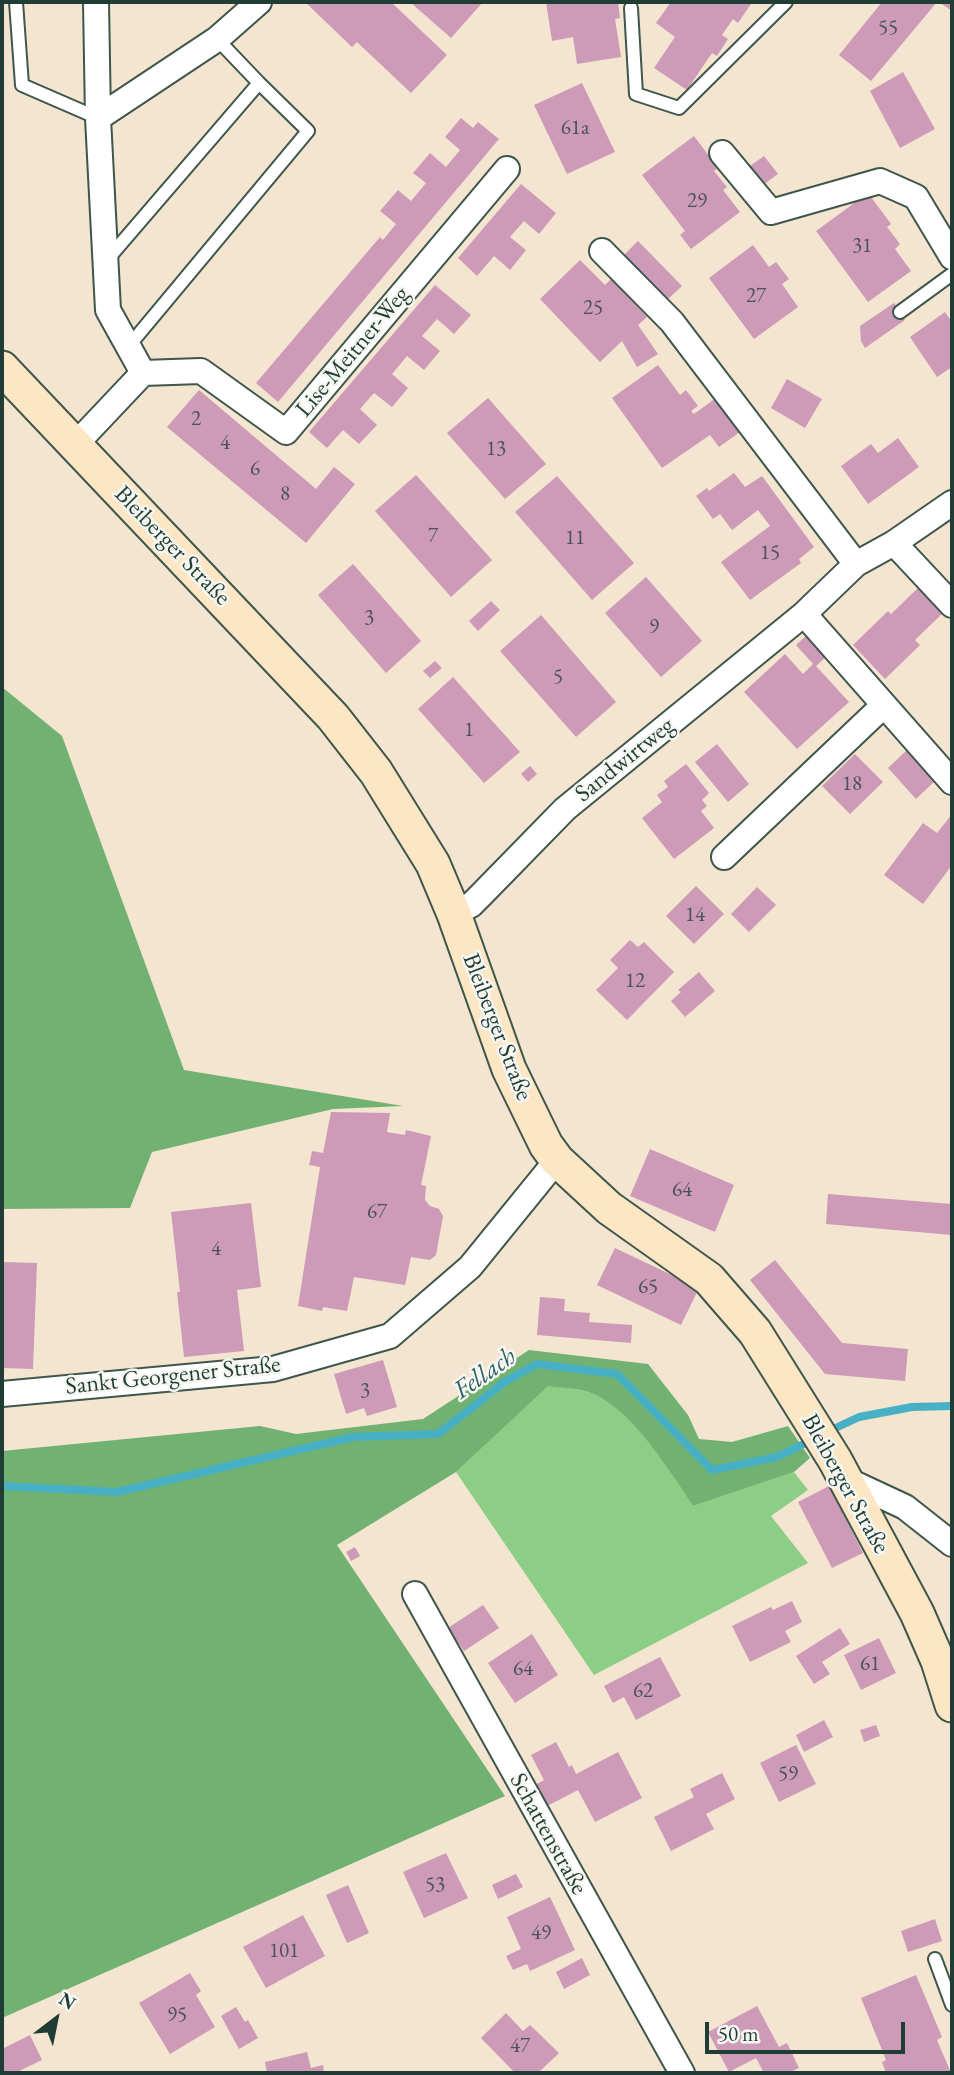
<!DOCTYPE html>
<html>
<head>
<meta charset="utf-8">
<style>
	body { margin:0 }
	#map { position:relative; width:954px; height:2075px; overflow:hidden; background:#f4e5d0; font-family:"EB Garamond",serif }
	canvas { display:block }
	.frame { position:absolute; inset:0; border:4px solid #1f3d34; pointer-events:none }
	.north { position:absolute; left:21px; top:1984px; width:70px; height:70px; -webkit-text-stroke:5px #f6f6f2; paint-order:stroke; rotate:32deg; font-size:19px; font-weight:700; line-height:28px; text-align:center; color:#1f3d34 }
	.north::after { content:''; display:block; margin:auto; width:24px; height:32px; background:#1f3d34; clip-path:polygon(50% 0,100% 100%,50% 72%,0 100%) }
	.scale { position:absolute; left:705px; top:2022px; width:200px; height:32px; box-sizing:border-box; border:4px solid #1f3d34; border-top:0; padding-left:9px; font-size:21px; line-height:24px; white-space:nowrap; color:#1f3d34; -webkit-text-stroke:5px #f6f6f2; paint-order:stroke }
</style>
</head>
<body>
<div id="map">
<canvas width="954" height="2075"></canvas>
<div class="frame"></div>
<div class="north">N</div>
<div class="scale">50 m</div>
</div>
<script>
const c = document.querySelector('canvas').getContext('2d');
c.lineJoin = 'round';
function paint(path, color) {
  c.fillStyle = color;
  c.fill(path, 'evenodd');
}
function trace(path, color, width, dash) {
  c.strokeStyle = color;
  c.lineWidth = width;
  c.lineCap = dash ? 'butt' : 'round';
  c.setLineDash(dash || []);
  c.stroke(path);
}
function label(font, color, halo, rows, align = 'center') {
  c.font = font + ' "EB Garamond",serif';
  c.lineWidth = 5;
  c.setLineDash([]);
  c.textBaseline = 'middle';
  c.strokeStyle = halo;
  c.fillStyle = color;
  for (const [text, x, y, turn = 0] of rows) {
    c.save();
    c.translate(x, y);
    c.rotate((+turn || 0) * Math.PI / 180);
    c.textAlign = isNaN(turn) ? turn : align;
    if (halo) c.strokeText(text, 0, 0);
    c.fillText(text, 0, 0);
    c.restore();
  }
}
paint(new Path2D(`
	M548,1385C561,1388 578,1388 591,1393C633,1409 669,1469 693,1506L794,1472L808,1490L771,1516L808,1563L594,1675L456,1472Z`), '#8cce85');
paint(new Path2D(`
	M2,687L62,736L184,1070L403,1106L333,1109L152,1152L130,1208L2,1209Z
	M529,1350L648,1364L688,1415L699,1439L732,1442L788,1426L810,1458L794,1472L693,1506C669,1470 632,1409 591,1393C578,1388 561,1388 548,1386L456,1472L337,1545L505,1796L2,2018V1451L260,1426L296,1434L423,1419Z`), '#71b172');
trace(new Path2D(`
	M827,1432L859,1417L912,1407L952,1406
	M2,1486L117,1492L353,1437L438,1434L506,1381L537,1364L617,1374L712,1470L777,1457L812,1440`), '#47b0c5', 8);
paint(new Path2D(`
	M305,2H391L447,55L411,93L357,42L352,47Z
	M410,2H483L451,38Z
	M546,2H618L620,18L615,19L621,57L577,64L573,37L552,41Z
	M671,2H747L751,4L738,23L733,19L722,35L728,39L717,56L712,53L687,90L654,68L675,37L656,23Z
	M882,2H937L871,81L839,55Z
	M939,2H952V11Z
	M903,72L935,129L900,148L870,91Z
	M582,83L615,152L567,174L534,105Z
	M461,118L473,128L478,122L499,139L278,402L256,383L380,237L383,240L396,224L380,211L398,190L411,201L426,183L413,173L430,153L446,167L460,150L445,137Z
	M694,136L718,168L714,171L727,187L723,190L740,212L691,249L680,235L685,231L642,175Z
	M764,156L778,174L763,185L750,166Z
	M521,184L556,213L539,234L524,221L510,237L526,250L510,270L494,256L477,276L458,258Z
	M868,193L891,224L887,227L900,244L895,249L911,271L868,302L816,231Z
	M638,241L682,286L666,301L622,257Z
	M753,245L769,267L776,262L789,279L782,284L798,307L754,339L709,278Z
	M580,260L605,285L611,279L647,317L638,325L658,354L637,367L622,341L600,362L540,299Z
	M435,285L471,315L454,334L437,319L422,336L440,351L424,370L407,356L392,374L408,388L392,407L374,393L360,409L377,425L359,444L343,430L327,448L309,432Z
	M894,303L905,320L865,348L861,341L860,326Z
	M945,312L952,322V367L937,377L910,337Z
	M658,365L680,395L686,390L698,406L691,411L694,414L716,398L740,432L719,447L710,435L662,468L612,398Z
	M787,379L822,399L805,428L771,408Z
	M199,390L316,489L334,467L355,484L306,543L167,427Z
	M488,398L546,464L505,499L447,433Z
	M898,438L919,467L868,504L841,466L871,444L878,453Z
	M734,473L745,487L762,476L814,547L799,559L801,563L750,600L721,562L770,526L758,510L732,530L720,514L713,519L696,496L707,488L709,491Z
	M416,475L492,560L451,597L375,511Z
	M557,476L634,563L592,600L515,512Z
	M353,564L421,641L386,673L318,595Z
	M646,577L702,641L661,677L605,613Z
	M919,587L944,612L915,640L920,645L885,679L853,645L888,611L891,614Z
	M491,601L500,610L478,631L469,621Z
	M541,615L616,702L576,737L500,651Z
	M808,634L828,655L816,666L849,702L797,749L744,692L785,654L803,674L813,664L796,645Z
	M435,661L442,668L430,678L423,671Z
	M453,677L520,752L484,783L418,709Z
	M717,744L749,784L728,802L695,762Z
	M908,749L936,780L916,799L888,768Z
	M855,754L883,782L850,814L822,786Z
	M686,764L709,793L702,800L707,806L701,811L714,828L674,859L642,818L662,802L657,795L668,787L664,781Z
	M530,766L537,774L528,782L521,774Z
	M952,814V865L923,904L884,875L923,823L937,833Z
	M696,886L724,914L694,944L666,916Z
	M757,887L776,905L749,932L731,914Z
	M630,940L638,947L644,942L674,972L627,1020L596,990L618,968L610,960Z
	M699,972L715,991L685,1017L671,1001L681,992L678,990Z
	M331,1112L390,1113L387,1132L405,1135L406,1130L431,1136L421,1185L426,1186L425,1200L430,1206L439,1209L443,1216L436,1255L430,1260L411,1257L405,1285L354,1277L347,1311L323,1307L322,1311L298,1306L320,1167L309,1165L312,1151L323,1153Z
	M650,1149L734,1185L715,1232L630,1196Z
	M828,1194L952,1204V1235L826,1224Z
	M251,1203L261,1287L237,1290L244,1351L184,1357L177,1292H180L171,1212Z
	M615,1248L699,1288L681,1325L597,1285Z
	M775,1260L842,1343L908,1349L905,1381L825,1374L750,1280Z
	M2,1262L37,1263L33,1369L2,1368Z
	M540,1297L565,1299L564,1311L590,1313L589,1322L632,1325L631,1343L537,1335Z
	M383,1360L397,1407L367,1416L364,1408L346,1414L334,1374Z
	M829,1486L863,1553L832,1568L798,1502Z
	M355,1547L360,1556L351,1561L346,1552Z
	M792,1601L802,1622L785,1631L791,1642L750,1662L732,1626L771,1607L773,1610Z
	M483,1605L499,1628L464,1651L448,1628Z
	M840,1628L850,1644L822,1662L830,1674L814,1684L796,1656Z
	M532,1634L558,1675L515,1703L488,1663Z
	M879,1638L896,1673L861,1690L844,1655Z
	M660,1657L681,1696L636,1720L624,1697L613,1703L604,1686Z
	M824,1720L833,1737L804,1752L796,1735Z
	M876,1725L880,1736L864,1742L860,1730Z
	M556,1742L569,1767L572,1765L576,1774L618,1752L642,1798L595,1822L578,1790L547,1806L535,1785L544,1780L531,1755Z
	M796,1745L816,1784L779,1802L760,1763Z
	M722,1773L735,1799L706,1814L714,1829L671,1851L654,1817L694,1797L690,1789Z
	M446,1853L468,1898L424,1918L403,1872Z
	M516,1874L523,1887L498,1899L492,1885Z
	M348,1885L369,1933L347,1943L326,1895Z
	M550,1897L575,1950L530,1971L527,1964L513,1970L506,1956L521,1949L507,1917Z
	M303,1915L325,1956L266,1988L243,1947Z
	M935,1919L942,1941L908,1952L901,1931Z
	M582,1958L590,1975L564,1989L556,1972Z
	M190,1973L201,1991L196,1995L215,2027L170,2054L139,2003Z
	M916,1975L942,2037L937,2040L951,2073H886L882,2062L886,2060L861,1998Z
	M757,2006L779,2047L787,2043L799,2068L788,2073H764L756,2058L729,2072L708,2032Z
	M236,2007L245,2022L248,2020L258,2038L239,2049L221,2016Z
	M506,2013L523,2031L530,2025L559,2053L538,2073H515L481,2038Z
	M30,2035L42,2060L15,2073H2V2049Z
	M307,2052L311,2068L323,2065L324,2073H267L265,2062Z`), '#cd9ab8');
const service = new Path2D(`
	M16,2L22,85L98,118
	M631,8L636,94L679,108L786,2
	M106,261L259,83
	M900,312L952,274
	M128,347L308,131L259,83L217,39
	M935,1959L952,2005`);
const minor = new Path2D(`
	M96,2L98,118L108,310L143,373
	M98,118L217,39L259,2
	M722,153L771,212L880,181L916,197L952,257
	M602,251L672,322L856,564
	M75,445L143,373L201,371L286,432L507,169
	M894,543L952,605
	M804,614L952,782
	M724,857L884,705
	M454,914L471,905L482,894L565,809L804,614L856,564L894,543L952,503
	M2,1394L273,1369L390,1336L470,1267L557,1160
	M845,1479L905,1507L952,1544
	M415,1594L682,2073`);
const secondary = new Path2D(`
	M2,368L333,717L376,772L433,864L454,914L509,1069L546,1145L557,1160L609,1208L709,1279L755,1332L835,1460L917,1613L938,1661L952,1705`);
trace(service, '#3f564b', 16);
trace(minor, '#3f564b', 28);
trace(secondary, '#3f564b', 37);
trace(service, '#fff', 12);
trace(minor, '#fff', 24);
trace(secondary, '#fce6c4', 33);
label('21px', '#4a5455', null, [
	["55",888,28],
	["61a",575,128],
	["29",697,201],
	["31",862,246],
	["27",756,296],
	["25",593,308],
	["2",196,419],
	["4",225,443],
	["13",496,449],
	["6",255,469],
	["8",285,494],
	["7",433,536],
	["11",575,538],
	["15",770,553],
	["3",369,618],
	["9",654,627],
	["5",558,677],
	["1",469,730],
	["18",852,784],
	["14",695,915],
	["12",635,981],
	["64",682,1190],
	["67",377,1212],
	["4",216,1249],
	["65",648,1287],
	["3",365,1391],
	["61",870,1664],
	["64",523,1669],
	["62",643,1691],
	["59",788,1774],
	["53",435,1885],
	["49",541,1933],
	["101",284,1951],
	["95",177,2015],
	["47",520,2046]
]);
label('24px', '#1f3d34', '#f6f6f2', [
	["Lise-Meitner-Weg",353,352,-50],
	["Bleiberger Straße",172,546,46],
	["Sandwirtweg",625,760,-39],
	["Bleiberger Straße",497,1027,69],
	["Sankt Georgener Straße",173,1376,-6],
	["Bleiberger Straße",845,1484,61],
	["Schattenstraße",548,1834,61]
]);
label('italic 26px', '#2b6060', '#f6f6f2', [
	["Fellach",485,1374,-35]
]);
</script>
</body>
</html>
